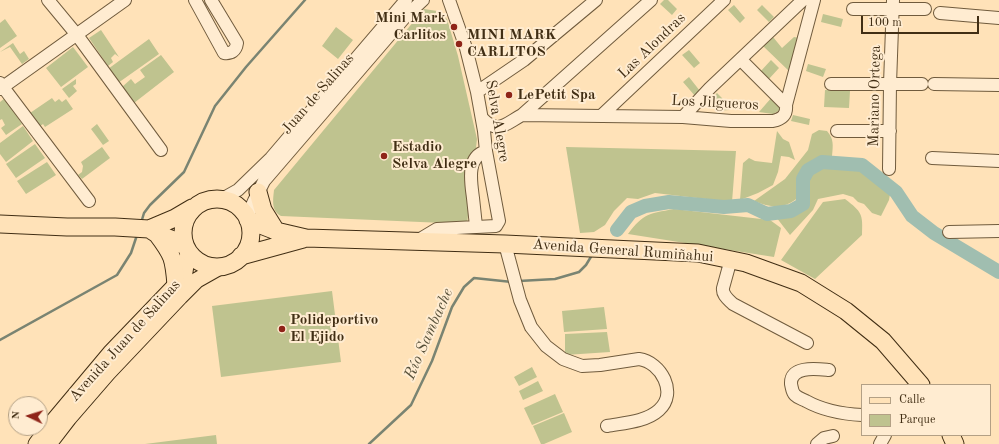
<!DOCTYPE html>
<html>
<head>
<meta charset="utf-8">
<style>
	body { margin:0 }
	#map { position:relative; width:999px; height:444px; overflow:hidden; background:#ffe2b8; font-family:"Old Standard TT",serif }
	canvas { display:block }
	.legend { position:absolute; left:861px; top:384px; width:130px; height:52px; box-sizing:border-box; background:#ffecd1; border:1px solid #b3a085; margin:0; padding:5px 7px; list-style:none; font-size:12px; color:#412e14 }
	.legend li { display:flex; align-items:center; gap:8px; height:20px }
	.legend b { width:20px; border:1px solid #b3a085 }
	.north { position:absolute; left:8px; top:396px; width:40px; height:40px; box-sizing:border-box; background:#ffecd1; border:1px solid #b3a085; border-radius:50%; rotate:274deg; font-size:11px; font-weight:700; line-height:16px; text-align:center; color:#412e14 }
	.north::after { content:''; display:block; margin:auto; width:14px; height:18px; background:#8f2418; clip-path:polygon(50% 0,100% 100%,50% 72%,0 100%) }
	.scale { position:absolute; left:861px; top:16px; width:118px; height:18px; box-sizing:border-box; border:2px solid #412e14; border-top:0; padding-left:5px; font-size:12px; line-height:14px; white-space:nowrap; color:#412e14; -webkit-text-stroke:3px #ffecd1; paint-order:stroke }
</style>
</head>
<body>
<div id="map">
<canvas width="999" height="444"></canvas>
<ul class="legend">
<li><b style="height:5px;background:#ffe2b8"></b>Calle</li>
<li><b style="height:11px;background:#bfc38f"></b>Parque</li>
</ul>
<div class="north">N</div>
<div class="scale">100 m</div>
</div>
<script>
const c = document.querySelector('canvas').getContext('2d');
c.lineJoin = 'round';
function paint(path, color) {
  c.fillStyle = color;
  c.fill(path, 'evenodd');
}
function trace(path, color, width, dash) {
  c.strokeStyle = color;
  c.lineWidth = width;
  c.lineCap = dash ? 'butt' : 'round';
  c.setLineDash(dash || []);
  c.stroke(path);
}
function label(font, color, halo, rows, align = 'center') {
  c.font = font + ' "Old Standard TT",serif';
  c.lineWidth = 4;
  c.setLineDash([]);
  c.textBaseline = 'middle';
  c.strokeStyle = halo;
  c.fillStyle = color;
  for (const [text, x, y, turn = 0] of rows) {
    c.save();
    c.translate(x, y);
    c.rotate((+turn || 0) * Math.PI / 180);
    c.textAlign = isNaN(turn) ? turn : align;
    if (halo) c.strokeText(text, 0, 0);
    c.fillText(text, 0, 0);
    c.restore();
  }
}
paint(new Path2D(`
	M664,0H668L677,9L672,15L660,4Z
	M734,5L745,18L740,23L728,10Z
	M762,5L774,17L769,22L757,10Z
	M424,9L437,11L447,19L458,56L477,139L467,224L281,216C271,211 273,200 274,190Z
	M823,14L843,19L841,27L821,22Z
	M5,19L17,36L0,48V23Z
	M336,27L353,40L338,59L322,46Z
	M101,30L119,57L115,54L111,58L113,62L108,66L89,38Z
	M773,37L782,48L794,37L800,38L790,72L763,46Z
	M149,39L159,54L118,83L108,69Z
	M13,43L20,54L24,51L29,59L22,64L10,47L0,52Z
	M73,47L88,67L61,87L46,68Z
	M689,50L700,63L694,68L682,55Z
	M161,55L174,72L134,103L122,87L131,79L135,84L145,77L140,70Z
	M771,60L779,68L768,80L760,72Z
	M808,64L826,69L823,77L806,71Z
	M689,77L700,91L695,96L683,82Z
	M76,79V84L73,86L77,91L69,98L62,89Z
	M825,90L850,91L849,108L824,107Z
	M717,93L729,105V110L716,111L708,102Z
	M772,97L780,104V110L773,114L759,112Z
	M5,98L22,124L6,135L1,128L5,125L2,119L0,120V102Z
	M52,98L55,102L59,99L62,102L66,99L73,109L45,127L43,124L39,127L30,113Z
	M793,115L810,119L809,125L791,121Z
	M97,124L109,141L103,145L91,129Z
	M23,126L33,141L6,162L0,154V143Z
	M819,130L827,131C834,139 833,145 832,156C802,161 799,169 799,197C783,210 772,208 754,201L785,179L808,150L812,134Z
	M777,131L783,139L789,142L795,160L789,157L781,156L778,172L773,185L758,193L740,200L743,163L749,158L755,161L772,163Z
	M35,144L45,158L16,178L6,164Z
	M102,147L110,158L82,179L78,175L82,172L83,166L81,162Z
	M566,147L736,151L732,202L655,193L638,199L627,198L614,211L605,225L594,232L580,233Z
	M47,162L56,175L26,194L17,181Z
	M827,167L861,170L891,188L889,200L881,216L872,213L864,204L858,202L853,197L843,194L818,199L813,210L790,235L776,217L800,212L807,207L808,180L813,172Z
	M845,199C862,212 863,214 862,235L815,279L781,260L823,202Z
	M674,209L770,220L781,228L774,257L628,234C644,213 648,214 674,209Z
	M332,291L341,362L221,377L212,306Z
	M604,307L607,329L564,332L562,311Z
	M607,332L610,352L565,355V334Z
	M532,367L537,377L519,386L514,377Z
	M538,381L543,391L523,400L519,391Z
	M555,394L563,412L532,425L524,408Z
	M564,413L572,432L544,444H541L533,426Z
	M216,435L217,444H145Z`), '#bfc38f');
trace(new Path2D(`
	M141,223L144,213L150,205L184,172L215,106L246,67L305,0
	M519,281L555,279L579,272L586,265L592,255
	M0,340L117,275L131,253L137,235
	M369,444L411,405L432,361L452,307L464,287L474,278L512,282`), '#7a8472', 2.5);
trace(new Path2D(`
	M617,230L631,212L645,206L669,202L724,207L748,205L767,214L791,211L803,204V179L808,170L822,162L862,165L896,192L912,216L934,233L999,272`), '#a0beb0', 14);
const minor = new Path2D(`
	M48,0L77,35L161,150
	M195,0L224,53C231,54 236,51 237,43L211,0
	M853,9H925
	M940,13L999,18
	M741,60L786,105
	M0,83L89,201
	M831,84H922
	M934,84L999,85
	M0,89L125,0
	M477,92L524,60L596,0
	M522,115L683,117L731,121H773C782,119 787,115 786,105L814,0
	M602,115L724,0
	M683,117L710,88L803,0
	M482,118C498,135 505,124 522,115L651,0
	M837,131H890
	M932,158L999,161
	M889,169L890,84L893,0
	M222,199L238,190L271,158L406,0
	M247,217L254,201L264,181L405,17L423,0
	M476,226C475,217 474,207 473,198C471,182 466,157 486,151
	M949,232L999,231
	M417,241L437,229L496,226L499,221L486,151L484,131L477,92L466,48L449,0
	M505,244L520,300L531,327L546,346L563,359L582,366L600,365L639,359C661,362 678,393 659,410C646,422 623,423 607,426
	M731,259L723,288C722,295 728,299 733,304L807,343
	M829,370C818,369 790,365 791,384C792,388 792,392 795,395C798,398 802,399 806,401C824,411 842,414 862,415
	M817,444L824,438L833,436
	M880,444L885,435`);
const major = new Path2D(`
	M36,444L53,421L110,353L183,277L185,272L188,252
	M49,444L69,418L108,373L180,297L197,280L220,267`);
const highway = new Path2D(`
	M258,192L263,210L276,231
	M183 233a34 34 0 1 1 68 0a34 34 0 1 1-68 0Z
	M248,220L276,231L306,238L505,244L698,253L746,263L801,283L846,311L883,341L921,385
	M0,224L67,227H115L149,229L157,234L171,239L185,246
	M149,229L175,218L192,208
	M157,234C173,255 174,259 176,285
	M241,256L303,239
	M951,435L955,444`);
trace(minor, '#705b3d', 14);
trace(major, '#412e14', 17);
trace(highway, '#412e14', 19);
trace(minor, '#ffecd1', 12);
trace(major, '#ffe2b8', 15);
trace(highway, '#ffe2b8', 17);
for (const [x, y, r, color] of [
	[454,27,4,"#8f2418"],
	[459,44,4,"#8f2418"],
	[509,95,4,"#8f2418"],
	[384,156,4,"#8f2418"],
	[282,329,4,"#8f2418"]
]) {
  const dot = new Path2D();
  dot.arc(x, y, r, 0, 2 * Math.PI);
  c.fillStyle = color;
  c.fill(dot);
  trace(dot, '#ffecd1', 1.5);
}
label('bold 15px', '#412e14', '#ffecd1', [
	["Mini Mark",446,18,"right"],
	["Carlitos",446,35,"right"],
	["MINI MARK",467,35],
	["CARLITOS",467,52],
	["LePetit Spa",517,95],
	["Estadio",392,147],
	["Selva Alegre",392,164],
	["Polideportivo",290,320],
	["El Ejido",290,337]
], 'left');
label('15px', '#412e14', '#ffecd1', [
	["Las Alondras",652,46,-44],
	["Juan de Salinas",318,94,-49],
	["Mariano Ortega",875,96,-89],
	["Los Jilgueros",715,103,3],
	["Selva Alegre",497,121,80],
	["Avenida General Rumiñahui",623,251,4],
	["Avenida Juan de Salinas",125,341,-48]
]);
label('italic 16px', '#59523b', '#ffecd1', [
	["Río Sambache",429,334,-66]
]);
</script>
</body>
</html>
